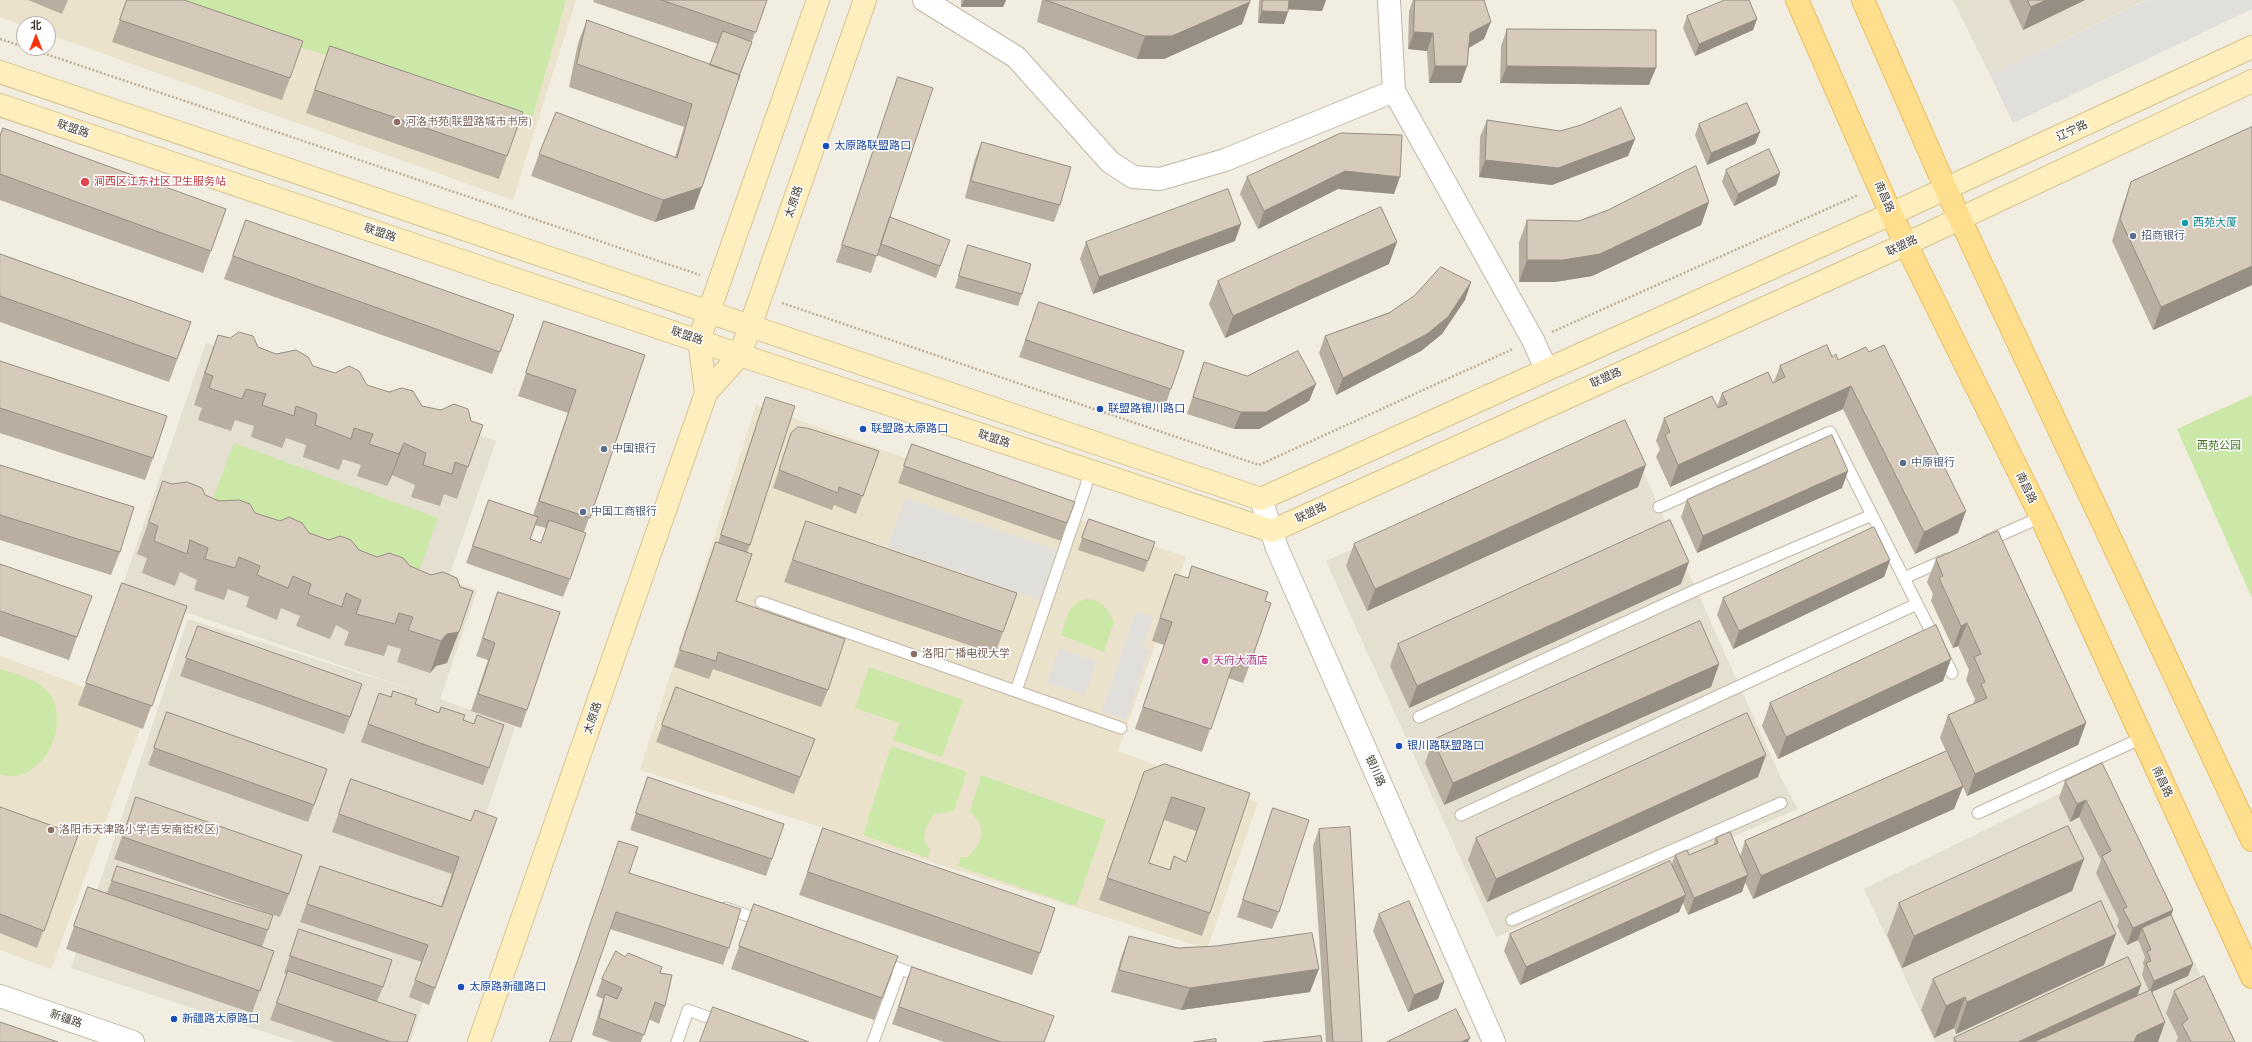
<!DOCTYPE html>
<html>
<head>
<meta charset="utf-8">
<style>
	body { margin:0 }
	#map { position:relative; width:2252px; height:1042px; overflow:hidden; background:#f1ede1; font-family:"PT Sans Narrow","Noto Sans SC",sans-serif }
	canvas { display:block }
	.north { position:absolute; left:16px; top:16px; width:40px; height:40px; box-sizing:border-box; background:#fff; border:1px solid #b4b1ad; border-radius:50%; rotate:0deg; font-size:11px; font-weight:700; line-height:16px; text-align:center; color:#433c32 }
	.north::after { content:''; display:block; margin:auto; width:14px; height:18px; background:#ff300b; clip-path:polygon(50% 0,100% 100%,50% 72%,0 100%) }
</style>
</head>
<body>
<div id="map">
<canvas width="2252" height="1042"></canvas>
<div class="north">北</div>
</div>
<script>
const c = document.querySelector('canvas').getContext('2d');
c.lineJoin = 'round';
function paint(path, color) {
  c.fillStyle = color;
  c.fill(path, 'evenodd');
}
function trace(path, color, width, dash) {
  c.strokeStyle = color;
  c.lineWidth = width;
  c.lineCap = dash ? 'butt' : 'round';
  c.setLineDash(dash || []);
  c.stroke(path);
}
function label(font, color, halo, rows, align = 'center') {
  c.font = font + ' "PT Sans Narrow","Noto Sans SC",sans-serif';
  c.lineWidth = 3;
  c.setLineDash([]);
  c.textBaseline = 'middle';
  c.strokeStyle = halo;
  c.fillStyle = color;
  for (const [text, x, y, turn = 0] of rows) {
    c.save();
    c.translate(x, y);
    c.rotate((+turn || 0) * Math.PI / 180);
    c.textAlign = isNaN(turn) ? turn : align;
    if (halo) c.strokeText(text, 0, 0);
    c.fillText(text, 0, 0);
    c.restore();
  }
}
paint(new Path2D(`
	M1953,0H2146L1990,75Z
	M206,343L496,441L448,580L477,590L440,699L515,727L410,1042H295L71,968L188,619L413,690L121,590Z
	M1624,429L1781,778L1798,809L1496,937L1326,561Z
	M2106,771L2231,1042H1935L1864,889Z`), '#e5dfcf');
paint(new Path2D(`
	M0,0H576L513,200L48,34V24H24V26L0,17Z
	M756,405L1186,557L1118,751L1258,802L1207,949L640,770Z
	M0,656L147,710L51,969L0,950Z`), '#ebe2cb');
paint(new Path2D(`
	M139,0H566L533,116Z
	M2252,395V598L2177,429Z
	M234,443L438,518L415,582L210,507Z
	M1087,599C1102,600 1108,609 1114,622L1104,652L1061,635C1067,618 1067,603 1087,599Z
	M869,667L963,700L942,757L893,740L899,723L855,708Z
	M0,669C15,674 39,679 49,693C73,726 40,788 0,774Z
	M891,746L967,772L954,811L934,814L926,827L924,841L930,849L928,858L863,835Z
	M981,775L1106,820L1076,906L957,866L961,857H968C983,842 988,827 970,812Z`), '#cbe8a8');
paint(new Path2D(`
	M2147,0H2252V9L2013,123L1990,75Z
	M905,498L1057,550L1040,600L888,547Z
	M1136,611L1153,617L1142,648L1149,650L1126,720L1102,712Z
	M1059,648L1096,661L1085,695L1047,683Z`), '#e1dfdb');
const service = new Path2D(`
	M1659,507L1830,432L1952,673
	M1987,541L2041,517
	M1904,578L1947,559
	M761,602L1121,728
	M1016,691L1086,486L1089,471
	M1419,717L1696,590L1872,515
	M1978,813L2142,738
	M1461,815L1917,604
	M726,908L762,921
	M1512,920L1781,803
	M881,962L923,977
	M677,1042L688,1010L723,1023
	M873,1042L900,969`);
const minor = new Path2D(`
	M924,0L1016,57L1110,162L1133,177L1160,179L1225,160L1394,91
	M1389,0L1394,91L1533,340L1546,369
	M1261,499L1277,548L1494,1042
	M0,996L133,1042`);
const secondary = new Path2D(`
	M0,72L1261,499L1891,214L2252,47
	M0,105L740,355L1272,531L1906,244L2252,81
	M706,393L699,340L818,0
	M479,1042L706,393L740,355L865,0`);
const primary = new Path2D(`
	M1797,0L1891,214L2041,517L2252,977
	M1863,0L1946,189L2252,840`);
trace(service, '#c0b7a7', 13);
trace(minor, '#c0b7a7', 24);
trace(secondary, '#d6c491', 24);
trace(primary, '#e6bc5b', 24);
trace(new Path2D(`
	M0,39L24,47
	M28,48L700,275
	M782,303L1259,465L1513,349
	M1552,332L1858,195`), '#bfb095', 2.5, [2, 2]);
trace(service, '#fff', 11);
trace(minor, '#fff', 22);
trace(secondary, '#ffefbe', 22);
trace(primary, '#ffdf8d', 22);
paint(new Path2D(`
	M28,0H68L62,14Z
	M127,0H184L290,78L282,100L112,42Z
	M594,0H767L737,82L694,209L655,222L531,176L539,154L675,157L684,127L569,87L578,43L587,20L710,65L718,44L593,2Z
	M961,0H1006L1003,7H961Z
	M1042,0H1250L1242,24L1164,59H1137L1037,22Z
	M1259,0H1326L1322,11L1288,9L1284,24L1258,23Z
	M1413,0H1484V39L1469,48L1467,66L1461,83H1429L1427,51L1408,49L1409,11Z
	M2009,0H2085L2023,30Z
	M1687,16L1757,19L1753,30L1695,56L1683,28Z
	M1507,29L1649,85L1500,83L1501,46Z
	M330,46L507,156L499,179L306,113Z
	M898,77L888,225L950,240L936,278L877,255L871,273L836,262Z
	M1487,120L1560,131L1635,139L1628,156L1552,185L1479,177L1480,137Z
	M1699,124L1760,132L1755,144L1707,165L1695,135Z
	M2252,127V285L2153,330L2112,241L2123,205L2131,182Z
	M0,137L226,209L203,273L0,200Z
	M982,142L1060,205L1054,222L965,198L975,159Z
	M1726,170L1780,173L1776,185L1734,206L1722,182Z
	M1247,177L1394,194L1338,189L1258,229L1240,194Z
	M1709,202L1701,225L1592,276L1555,282H1519V242L1527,220L1579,221Z
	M246,220L500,352L492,374L224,279Z
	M1235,241L1093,294L1080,259L1086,242Z
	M968,245L1022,294L1018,306L955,288L964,257Z
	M0,254L191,322L169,382L0,322Z
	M1389,264L1225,338L1209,304L1218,281Z
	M1471,282L1465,300L1442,334L1421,351L1336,395L1319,353L1325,336Z
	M1039,302L1171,389L1165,406L1019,357Z
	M544,321L645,355L584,532L570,579L563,597L466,563L489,500L533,515L568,413L518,396ZM535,525L546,528L541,543L530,539Z
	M218,335L258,347L276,354L367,385L422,406L468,467L457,499L444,494L440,506L411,497L415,485L392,475L387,486L357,476L361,465L343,459L339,470L303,457L306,445L286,438L282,448L251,437L254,426L235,420L231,431L198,420L202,408L194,405L206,367Z
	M1832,357L1838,360L1958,533L1915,554L1843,409L1670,487L1656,457L1660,449L1656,441L1664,418L1717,407L1722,393L1773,383L1774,382L1780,366Z
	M0,361L153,458L145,480L0,433Z
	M1204,362L1247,376L1316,384L1309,401L1259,429H1234L1187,414Z
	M766,397L750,545L747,552L736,601L828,690L821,707L713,669L709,679L674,667L710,559L716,542L718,543L760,414Z
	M791,433L879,451L856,514L834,505L832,510L773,488Z
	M912,444L1067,523L1061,541L898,483Z
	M0,465L120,552L111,575L0,540Z
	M1848,471L1842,488L1697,553L1681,517L1687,500Z
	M163,481L329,540L359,550L377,557L410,566L431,575L447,663L436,666L430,673L397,662L401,649L388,645L384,656L344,645L349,632L336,625L330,639L296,626L300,616L281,608L277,620L246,607L249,597L228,589L224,600L194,590L197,580L180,572L175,586L142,573L147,558L137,554Z
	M1638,487L1367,611L1346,566L1354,544Z
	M1089,519L1155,542L1144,572L1078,550Z
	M806,521L1003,632L995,654L784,582Z
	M1936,559L2086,723L2078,745L1967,796L1963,787L1954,809L1753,899L1745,882L1742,892L1688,915L1683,903L1679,912L1520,985L1504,951L1510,934L1672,864L1675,855H1689L1713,845L1716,838L1740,856L1745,841L1946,751L1940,738L1948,715L1973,704L1975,699L1966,680L1969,670L1958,646L1953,648L1931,601L1933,594L1927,582Z
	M1890,560L1884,577L1733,649L1717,615L1723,598Z
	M0,564L77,637L69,660L0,636Z
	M1192,566L1265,601L1251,661L1243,683L1228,678L1202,752L1135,729L1164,645L1152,641L1167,596L1175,574L1188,578Z
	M122,583L187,606L143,729L78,705Z
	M1681,584L1409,708L1390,666L1398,644Z
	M498,592L527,710L521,728L471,711L488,660L476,656Z
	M198,626L362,684L344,734L180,676Z
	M1951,659L1943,681L1778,759L1762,726L1770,703Z
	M1719,664L1711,687L1444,805L1425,763L1433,740Z
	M676,687L815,739L794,794L656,742Z
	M379,693L474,724L504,725L483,785L361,742Z
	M167,712L327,769L308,822L148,765Z
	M2102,763L2173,910L2171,915L2193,964L2188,976L2152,992L2165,1022L2158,1042H1953L1954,1038L2141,985L2137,996L2149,991L2142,975L2144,967L2143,963L2145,957L2138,940L2127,945L2117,926L2119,920L2096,873L2101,860L2079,817L2070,822L2059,798L2065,781Z
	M1144,772L1250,793L1210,913L1202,936L1099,900ZM1164,820L1196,831L1186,862L1174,856L1169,870L1149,863Z
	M648,777L772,859L766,876L630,830Z
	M1758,777L1487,902L1468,860L1476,838Z
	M351,779L471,821L497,818L429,1005L409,997L422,962L300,922L320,866L441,906L452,874L332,832Z
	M136,797L289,894L280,917L114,859Z
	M0,807L78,835L37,948L0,933Z
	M1273,808L1279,912L1272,929L1237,917Z
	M823,828L1040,953L1032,975L799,895Z
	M1319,829L1362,1042H1326L1313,846Z
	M2084,859L2072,891L1902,968L1887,935L1899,903Z
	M117,866L268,930L262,947L274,951L252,1013L66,949L88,887L107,893Z
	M629,873L729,948L723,965L610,929Z
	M754,904L898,956L874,1020L731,969Z
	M1379,914L1444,982L1438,999L1408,1012L1373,931Z
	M299,929L383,987L377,1001L407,1042H335L270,1020L287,974L284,973Z
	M1129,936L1178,948L1310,992L1181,1010L1111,992L1121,958Z
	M625,957L660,973L665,1006L659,1024L649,1019L641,1042H611L592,1035L599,1011L603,999L596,996L602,979Z
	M2104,965L1956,1034L1954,1028L1934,1038L1921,1010L1933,979Z
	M912,967L1044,1042H944L892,1024Z
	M2174,991L2235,1042H2176L2178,1037L2166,1013Z`), '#b8afa0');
paint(new Path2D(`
	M964,0H1006L1003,7H961Z
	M1288,0H1326L1322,11L1284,9Z
	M2046,0H2085L2023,30L2031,7Z
	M1250,2L1242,24L1164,59H1137L1145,36Z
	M1262,11L1288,12L1284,24L1258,23Z
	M1757,19L1753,30L1695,56L1699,44Z
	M1491,22L1484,39L1463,51L1470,33Z
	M1414,32L1433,33L1427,51L1408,49Z
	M1435,66H1467L1461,83H1429Z
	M1507,66L1656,68L1649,85L1500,83Z
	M1760,132L1755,144L1707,165L1711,153Z
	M1635,139L1628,156L1552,185L1479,177L1485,160Z
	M1345,171L1400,177L1394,194L1338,189L1258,229L1264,211Z
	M1780,173L1776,185L1734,206L1738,194Z
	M702,187L694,209L655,222L663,200Z
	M1709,202L1701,225L1592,276L1555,282H1519L1527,260Z
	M1241,224L1235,241L1093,294L1099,277Z
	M1397,242L1389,264L1225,338L1233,316Z
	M2252,266V285L2153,330L2161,307Z
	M1471,282L1465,300L1442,334L1421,351L1336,395L1343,378Z
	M1316,384L1309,401L1259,429H1234L1241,412Z
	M1851,386L1843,409L1670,487L1678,465Z
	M404,443L392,475L387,486L399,454Z
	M1646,465L1638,487L1367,611L1375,589Z
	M1848,471L1842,488L1697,553L1703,536Z
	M1966,511L1958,533L1915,554L1924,532Z
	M1890,560L1884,577L1733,649L1739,631Z
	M1689,562L1681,584L1409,708L1417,686Z
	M1967,623L1958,646L1953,648L1961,626Z
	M459,632L447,663L436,666L430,673L441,641L447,634Z
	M1951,659L1943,681L1778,759L1786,737Z
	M1719,664L1711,687L1444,805L1453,783Z
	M2086,723L2078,745L1967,796L1975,774Z
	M1766,755L1758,777L1487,902L1496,879Z
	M1963,786L1954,809L1753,899L1761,876Z
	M2086,800L2079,817L2070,822L2077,804Z
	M2084,859L2072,891L1902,968L1914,936Z
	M1748,875L1742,892L1688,915L1694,898Z
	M1686,895L1679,912L1520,985L1526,967Z
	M2173,910L2167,927L2142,928L2138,939V940L2127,945L2133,928Z
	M2116,934L2104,965L1956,1034L1967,1002Z
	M2193,964L2188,976L2149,993L2154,981Z
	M1319,969L1310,992L1181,1010L1190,988Z
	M1444,982L1438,999L1408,1012L1414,995Z
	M2141,985L2135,1002L2049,1042H2018Z
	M1965,997L1954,1028L1934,1038L1946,1006Z
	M2165,1022L2158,1042H2134L2137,1035Z
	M1470,1038L1468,1042H1461Z`), '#968e82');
const building = new Path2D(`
	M127,0H184L303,41L290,78L120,20Z
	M662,0H767L756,32Z
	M1046,0H1250V2L1172,36H1145Z
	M1263,0H1289L1288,12L1262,11Z
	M1415,0H1484L1491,22L1470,33L1467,66H1435L1433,33L1414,32Z
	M1725,0H1749L1757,19L1699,44L1687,16Z
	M2028,0H2046L2031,7Z
	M587,20L740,75L702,187L663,200L539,154L556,112L677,158L692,104L577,64Z
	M1507,29L1656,30V68L1507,66Z
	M723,31L752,42L738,79L740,75L710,65Z
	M330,46L523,112L507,156L315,90Z
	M898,77L933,88L877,256L842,245Z
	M1747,103L1760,132L1711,153L1699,124Z
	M1621,108L1635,139L1558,168L1485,160L1487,120L1560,131L1581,125Z
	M2252,127V266L2161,307L2120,219L2131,182Z
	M3,128L226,209L211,251L0,174V137Z
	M1341,133L1402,135L1400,177L1345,171L1264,211L1247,177Z
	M982,142L1071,167L1060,205L971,181Z
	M1769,149L1780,173L1738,194L1726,170Z
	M1696,166L1709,202L1600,254L1563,260H1527V220L1579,221L1608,210Z
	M1228,189L1241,224L1099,277L1086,242Z
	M1381,207L1397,242L1233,316L1218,281Z
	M890,217L950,240L940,266L881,244Z
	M246,220L514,315L500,352L233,256Z
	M968,245L1031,264L1022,294L959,276Z
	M0,254L191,322L177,359L0,296Z
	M1441,267L1471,282L1448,317L1427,334L1343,378L1325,336L1389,313L1414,296Z
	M1039,302L1184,351L1171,389L1026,340Z
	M544,321L645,355L590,518L539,501L576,390L526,373Z
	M239,332L253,336L258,347L276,354L296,350L308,357L313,366L335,373L349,366L359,371L367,385L389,392L402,388L413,391L422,406L441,410L454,404L468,409L471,421L483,425L468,467L455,462L452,474L423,465L426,453L404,443L399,454L369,444L373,434L354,428L351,439L315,425L317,414L296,406L294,416L262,405L266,394L246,389L242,399L209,388L213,376L205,373L218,335L230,338Z
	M1827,345L1832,357L1836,354L1838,360L1866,347L1869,352L1884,345L1966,511L1924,532L1851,386L1678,465L1665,435L1670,432L1664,418L1712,396L1718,408L1727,404L1722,393L1768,372L1773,383L1785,377L1780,366Z
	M1298,351L1316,384L1266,412H1241L1193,397L1204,362L1247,376Z
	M0,361L167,416L153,458L0,408Z
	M766,397L795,406L750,545L721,535Z
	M1625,420L1646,465L1375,589L1354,544Z
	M798,427L807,428L879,451L863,496L839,487L838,493L779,470L791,433Z
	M1832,435L1848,471L1703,536L1687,500Z
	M912,444L1075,502L1067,523L904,466Z
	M0,465L134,507L120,552L0,515Z
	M163,481L172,484L187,482L202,488L205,495L219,501L239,500L250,504L255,513L280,521L289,517L302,523L309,533L329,540L340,536L351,540L359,550L377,557L389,553L403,558L410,566L431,575L443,572L457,578L460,587L473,591L459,632L447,634L441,641L408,630L413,617L399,613L395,624L356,614L361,600L346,593L342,607L308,594L311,584L293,576L288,588L257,575L260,566L239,557L235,568L205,559L208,548L190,540L187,554L154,541L158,526L149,522Z
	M489,500L538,517L530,539L541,543L549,520L586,533L570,579L473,546Z
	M1089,519L1155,542L1148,561L1082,538Z
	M1670,520L1689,562L1417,686L1398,644Z
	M806,521L1017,593L1003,632L793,560Z
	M1874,527L1890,560L1739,631L1723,598Z
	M1998,531L2086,723L1975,774L1948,715L1987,698L1981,684L1985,682L1974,657L1981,654L1967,623L1961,626L1939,578L1943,576L1936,559Z
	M716,542L752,554L736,601L845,639L828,690L718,652L716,661L680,650Z
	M0,564L92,596L77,637L0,611Z
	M1192,566L1268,592L1265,601L1271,603L1251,661L1236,656L1211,729L1143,707L1172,622L1160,618L1175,574L1188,578Z
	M122,583L187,606L152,706L86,683Z
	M498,592L560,612L527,710L478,694L495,643L483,638Z
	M1700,621L1719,664L1453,783L1433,740Z
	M1936,625L1951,659L1786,737L1770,703Z
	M198,626L362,684L350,717L186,658Z
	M676,687L815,739L800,777L662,725Z
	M393,691L417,699L415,704L439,713L441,707L465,715L463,720L474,724L477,715L504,725L489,768L368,724L379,693L391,697Z
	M167,712L327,769L314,805L154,748Z
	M1747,713L1766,755L1496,879L1476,838Z
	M1947,751L1963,786L1761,876L1745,841Z
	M2102,763L2173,910L2133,928L2123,909L2127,907L2102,856L2111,851L2086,800L2077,804L2065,781Z
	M1165,764L1250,793L1210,913L1107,878L1144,772ZM1172,797L1205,808L1186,862L1174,856L1170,870L1149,863Z
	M648,777L784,824L772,859L636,813Z
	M351,779L471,821L475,810L497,818L435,988L415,980L428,945L307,904L320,866L442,907L459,857L339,814Z
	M136,797L302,855L289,894L123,837Z
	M0,807L78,835L44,931L0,914Z
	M1273,808L1309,820L1279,912L1243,900Z
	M2068,826L2084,859L1914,936L1899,903Z
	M1350,827L1362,1042H1333L1319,829Z
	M823,828L1055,908L1040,953L808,872Z
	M1730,832L1748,875L1694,898L1675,855L1687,850L1689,855L1718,843L1716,838Z
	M619,841L638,847L629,873L741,909L729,948L616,912L571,1042H550Z
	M1670,861L1686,895L1526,967L1510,934Z
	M117,866L273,915L268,930L112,881Z
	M88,887L274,951L260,991L74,926Z
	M1409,901L1444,982L1414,995L1379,914Z
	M2101,901L2116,934L1967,1002L1965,997L1946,1006L1933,979Z
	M754,904L898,956L882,998L739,946Z
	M2171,915L2193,964L2154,981L2146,963L2151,961L2147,951L2151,950L2142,928Z
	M299,929L392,960L383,987L290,956Z
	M1312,933L1319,969L1190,988L1119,970L1129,936L1178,948L1216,946Z
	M616,951L625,957L628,953L662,967L660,973L672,975L665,1006L655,1002L644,1035L599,1018L605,994L617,999L622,988L602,979Z
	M2128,957L2141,985L2018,1042H1956L1954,1038Z
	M912,967L1054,1016L1044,1042H1001L899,1007Z
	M288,971L416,1015L407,1042H391L277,1003Z
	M2204,976L2235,1042H2191L2182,1024L2188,1019L2174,991Z
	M2151,990L2165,1022L2137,1035L2134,1042H2034Z
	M713,1007L809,1042H700Z
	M1456,1009L1470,1038L1461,1042H1387Z
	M0,1022L58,1042H0Z
	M1321,1036L1322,1042H1263Z
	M1216,1039V1042H1194Z`);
paint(building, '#d6cbba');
trace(building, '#968e82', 1);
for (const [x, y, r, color] of [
	[397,122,4,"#8d6e63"],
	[826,146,4,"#1a4fb4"],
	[85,182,5,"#e0444e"],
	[2185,223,4,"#0f9aa8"],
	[2133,236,4,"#5c6f8a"],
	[1100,409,4,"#1a4fb4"],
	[863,429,4,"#1a4fb4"],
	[604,449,4,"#5c6f8a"],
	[1903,463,4,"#5c6f8a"],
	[583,512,4,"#5c6f8a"],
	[914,654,4,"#8d6e63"],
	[1205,661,4,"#d1479c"],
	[1399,746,4,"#1a4fb4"],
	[51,830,4,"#8d6e63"],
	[461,987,4,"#1a4fb4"],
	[174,1019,4,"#1a4fb4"]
]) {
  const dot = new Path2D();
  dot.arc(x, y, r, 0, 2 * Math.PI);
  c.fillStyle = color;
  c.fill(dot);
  trace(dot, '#fff', 1.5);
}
label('11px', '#785e54', '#fff', [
	["河洛书苑(联盟路城市书房)",405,122],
	["洛阳广播电视大学",922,654],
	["洛阳市天津路小学(吉安南街校区)",59,830]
], 'left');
label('11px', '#433c32', '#fff', [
	["联盟路",73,129,19],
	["辽宁路",2072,131,-25],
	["南昌路",1884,197,66],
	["太原路",794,202,-71],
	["联盟路",380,233,19],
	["联盟路",1902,246,-25],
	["联盟路",687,336,19],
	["联盟路",1606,378,-24],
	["联盟路",994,439,18],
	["南昌路",2026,488,64],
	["联盟路",1311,513,-25],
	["太原路",593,718,-71],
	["银川路",1375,771,66],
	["南昌路",2162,782,65],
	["新疆路",66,1019,19]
]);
label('11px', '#164399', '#fff', [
	["太原路联盟路口",834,146],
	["联盟路银川路口",1108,409],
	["联盟路太原路口",871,429],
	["银川路联盟路口",1407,746],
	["太原路新疆路口",469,987],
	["新疆路太原路口",182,1019]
], 'left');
label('11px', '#be3a42', '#fff', [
	["涧西区江东社区卫生服务站",94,182]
], 'left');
label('11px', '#0d838f', '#fff', [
	["西苑大厦",2193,223]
], 'left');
label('11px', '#4e5e75', '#fff', [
	["招商银行",2141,236],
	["中国银行",612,449],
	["中原银行",1911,463],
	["中国工商银行",591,512]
], 'left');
label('11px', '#437525', '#fff', [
	["西苑公园",2219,446]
]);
label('11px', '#b23c85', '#fff', [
	["天府大酒店",1213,661]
], 'left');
</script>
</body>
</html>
